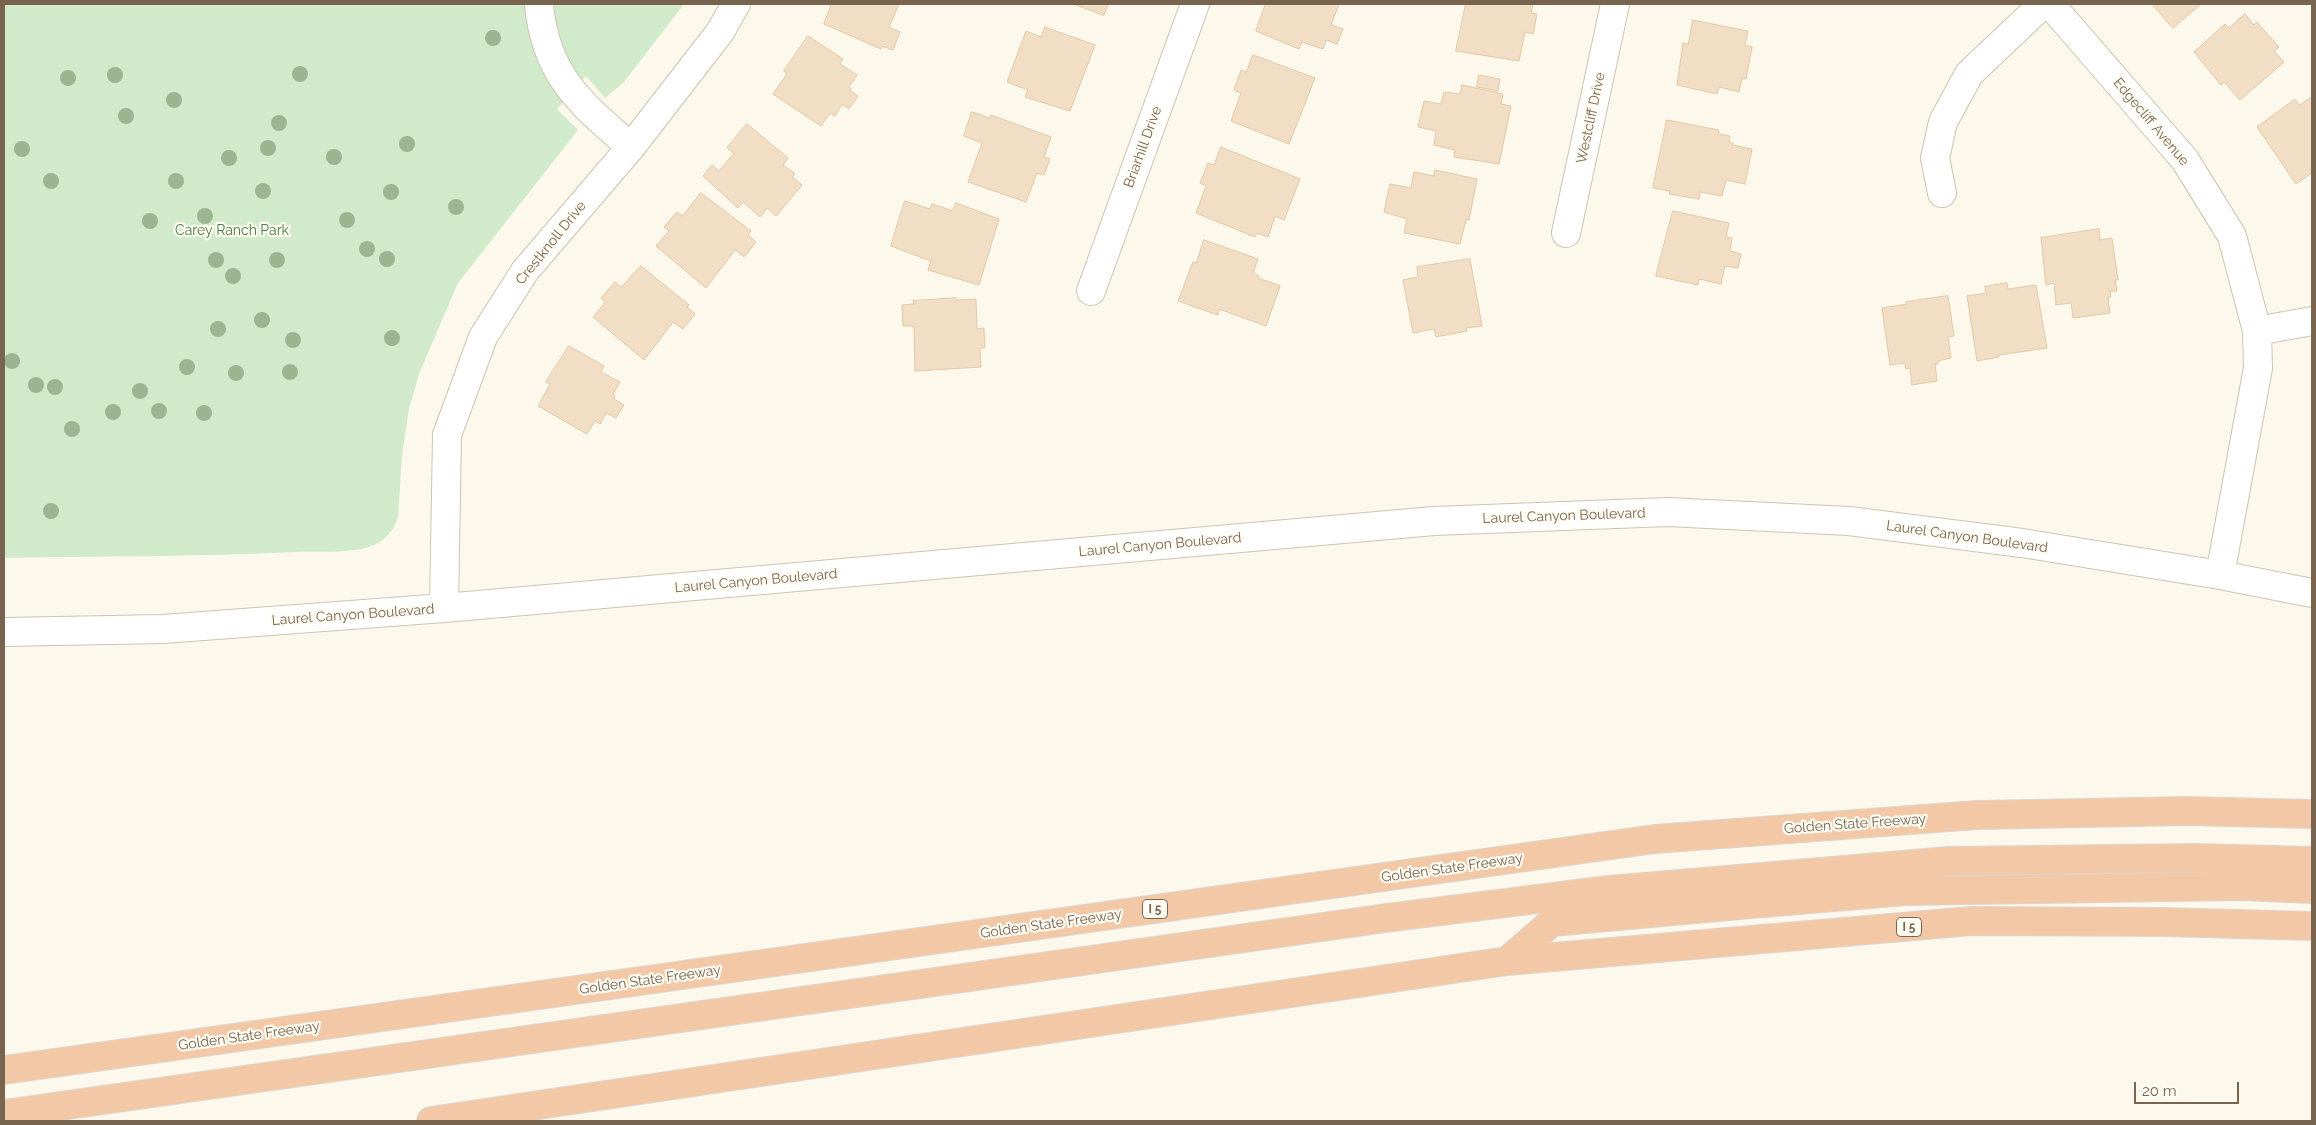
<!DOCTYPE html>
<html>
<head>
<meta charset="utf-8">
<style>
	body { margin:0 }
	#map { position:relative; width:2316px; height:1125px; overflow:hidden; background:#fcf9ec; font-family:Raleway,sans-serif }
	canvas { display:block }
	.frame { position:absolute; inset:0; border:5px solid #78644f; pointer-events:none }
	.scale { position:absolute; left:2134px; top:1082px; width:105px; height:22px; box-sizing:border-box; border:2px solid #78644f; border-top:0; padding-left:6px; font-size:15px; line-height:18px; white-space:nowrap; color:#78644f; -webkit-text-stroke:4px #fefcf3; paint-order:stroke }
</style>
</head>
<body>
<div id="map">
<canvas width="2316" height="1125"></canvas>
<div class="frame"></div>
<div class="scale">20 m</div>
</div>
<script>
const c = document.querySelector('canvas').getContext('2d');
c.lineJoin = 'round';
function paint(path, color) {
  c.fillStyle = color;
  c.fill(path, 'evenodd');
}
function trace(path, color, width, dash) {
  c.strokeStyle = color;
  c.lineWidth = width;
  c.lineCap = dash ? 'butt' : 'round';
  c.setLineDash(dash || []);
  c.stroke(path);
}
function label(font, color, halo, rows, align = 'center') {
  c.font = font + ' Raleway,sans-serif';
  c.lineWidth = 4.5;
  c.setLineDash([]);
  c.textBaseline = 'middle';
  c.strokeStyle = halo;
  c.fillStyle = color;
  for (const [text, x, y, turn = 0] of rows) {
    c.save();
    c.translate(x, y);
    c.rotate((+turn || 0) * Math.PI / 180);
    c.textAlign = isNaN(turn) ? turn : align;
    if (halo) c.strokeText(text, 0, 0);
    c.fillText(text, 0, 0);
    c.restore();
  }
}
paint(new Path2D(`
	M4,4H684L624,82L605,98L586,76L557,109L578,130L458,283L419,374L409,409L402,455L398,517C395,528 385,541 374,545C354,554 318,551 295,552C198,557 101,556 4,558Z`), '#d1eaca');
const building = new Path2D(`
	M832,4H902H899L889,27L900,32L893,50L882,46L881,49L824,24Z
	M1074,4H1108L1104,15Z
	M1266,4H1339L1331,25L1343,29L1337,44L1326,40L1323,49L1302,42L1299,49L1256,31Z
	M1466,4H1533L1531,13L1537,14L1533,34L1525,32L1519,61L1456,51Z
	M2152,4H2201L2173,28Z
	M2245,14L2254,25L2257,22L2279,47L2274,51L2284,62L2240,100L2224,82L2221,85L2194,52L2225,24L2229,28Z
	M1693,20L1748,31L1745,45L1752,47L1746,79L1742,78L1739,92L1719,87L1717,94L1677,85L1683,43L1688,44Z
	M1045,27L1095,45L1070,111L1025,97L1028,90L1007,82L1026,31L1041,37Z
	M808,36L843,59L840,64L857,75L849,87L851,89L850,91L858,96L849,109L842,104L835,116L830,113L821,126L773,94L787,74L784,71Z
	M1253,55L1315,78L1289,144L1231,121L1241,93L1234,90L1241,70L1246,72Z
	M1479,75L1500,79L1498,91L1477,87Z
	M1462,85L1503,94L1501,104L1511,106L1499,164L1454,157L1455,150L1434,145L1436,131L1418,127L1424,101L1441,104L1444,92L1460,94Z
	M2312,97V173L2296,184L2257,127L2295,99L2299,105Z
	M972,112L990,118L991,115L1051,137L1044,157L1050,159L1044,175L1037,173L1026,202L968,182L982,143L964,136Z
	M1667,120L1719,130L1718,134L1730,136L1729,142L1733,143L1732,145L1752,149L1745,184L1726,180L1722,196L1700,192L1699,199L1669,194L1670,191L1653,188Z
	M747,124L788,158L783,165L795,174L792,177L802,185L776,216L767,208L760,217L743,202L738,208L703,176L712,165L719,171L734,153L727,148Z
	M1221,147L1300,179L1284,220L1275,216L1268,237L1257,233L1255,237L1196,213L1206,186L1200,183L1208,163L1214,165Z
	M1435,170L1477,179L1469,220H1466L1460,244L1404,233L1407,219L1384,212L1390,184L1411,188L1414,172L1434,176Z
	M701,193L751,231L748,235L756,242L744,257L735,250L706,288L656,246L669,231L664,227L677,212L682,216Z
	M905,201L930,209L932,204L953,211L956,203L999,219L979,285L928,270L931,261L891,246Z
	M1673,211L1729,223L1726,237L1732,238L1730,251L1741,254L1738,268L1725,266L1721,284L1699,279L1698,285L1656,276Z
	M2099,229L2100,240L2112,238L2118,280H2115L2117,291H2110L2111,297H2108L2110,313L2073,318L2071,303L2056,305L2054,283L2046,285L2041,238Z
	M1204,240L1258,259L1253,273L1259,276L1258,278L1280,286L1266,326L1219,309L1218,315L1178,301L1193,262L1196,263Z
	M1470,259L1482,326L1466,328L1467,331L1436,337L1434,329L1413,333L1403,280L1418,277L1417,267Z
	M641,266L689,305L687,307L695,314L683,329L673,322L644,360L593,317L605,303L601,298L615,282L621,287Z
	M2007,283L2008,289L2036,285L2047,348L1999,355V357L1977,361L1967,296L1986,293L1985,287Z
	M1948,296L1954,336L1948,337L1951,358L1938,361V364H1935L1937,381L1912,385L1910,368L1906,369L1905,363L1890,365L1882,308L1907,304L1906,302Z
	M956,298L957,300L976,299L977,329L984,328L985,348H980L981,367L915,371L914,326H903L902,305L914,304L913,301Z
	M569,346L604,366L601,372L620,382L613,394L615,396L614,399L624,405L616,418L606,413L600,424L595,421L587,434L538,406L550,384L546,382Z`);
paint(building, '#f1dec4');
trace(building, '#e3c8a5', 1);
const minor = new Path2D(`
	M539,4C545,75 581,104 631,147
	M2050,4L2185,160L2232,236L2257,331L2258,368L2220,575
	M1942,193L1935,158L1943,122L1969,74L2043,4
	M1566,233L1615,4
	M1091,291L1195,4
	M2257,331L2312,321
	M444,608L447,435L483,337L525,271L631,147L720,32L736,4
	M4,632L163,629L444,608L1434,521L1668,512L1849,521L2022,543L2220,575L2312,593`);
const highway = new Path2D(`
	M1507,961L1552,922L1751,904L1906,891L2240,886L2312,889
	M4,1070L1655,839L1977,815L2187,811L2312,814
	M4,1114L1386,918L1609,890L1949,861L2197,858L2312,861
	M431,1121L1507,961L1972,921L2163,922L2312,926`);
trace(minor, '#cfc3b1', 30);
trace(highway, '#dcd7d1', 30);
trace(minor, '#fff', 28);
trace(highway, '#f3c8a6', 28);
c.fillStyle = '#9cb591';
for (const [x, y] of [
	[493,38],
	[300,74],
	[115,75],
	[68,78],
	[174,100],
	[126,116],
	[279,123],
	[407,144],
	[268,148],
	[22,149],
	[334,157],
	[229,158],
	[51,181],
	[176,181],
	[263,191],
	[391,192],
	[456,207],
	[205,216],
	[347,220],
	[150,221],
	[367,249],
	[387,259],
	[216,260],
	[277,260],
	[233,276],
	[262,320],
	[218,329],
	[392,338],
	[293,340],
	[12,361],
	[187,367],
	[290,372],
	[236,373],
	[36,385],
	[55,387],
	[140,391],
	[159,411],
	[113,412],
	[204,413],
	[72,429],
	[51,511]
]) {
  c.beginPath();
  c.arc(x, y, 8, 0, 2 * Math.PI);
  c.fill();
}
for (const [x, y, w] of [
	[1155,909,25],
	[1909,927,25]
]) {
  const box = new Path2D();
  box.roundRect(x - w / 2, y - 9.5, w, 19, 4);
  c.fillStyle = '#fefcf3';
  c.fill(box);
  trace(box, '#78644f', 1);
}
label('bold 12px', '#78644f', null, [
	["I 5",1155,909],
	["I 5",1909,927]
]);
label('14px', '#78644f', '#fefcf3', [
	["Westcliff Drive",1591,118,-78],
	["Edgecliff Avenue",2151,122,50],
	["Briarhill Drive",1143,147,-70],
	["Crestknoll Drive",551,243,-51],
	["Laurel Canyon Boulevard",1564,516,-2],
	["Laurel Canyon Boulevard",1967,537,8],
	["Laurel Canyon Boulevard",1160,545,-5],
	["Laurel Canyon Boulevard",756,581,-5],
	["Laurel Canyon Boulevard",353,615,-4],
	["Golden State Freeway",1855,824,-4],
	["Golden State Freeway",1452,868,-8],
	["Golden State Freeway",1051,924,-8],
	["Golden State Freeway",650,980,-8],
	["Golden State Freeway",249,1036,-8]
]);
label('14px', '#4d7d46', '#fefcf3', [
	["Carey Ranch Park",232,231]
]);
</script>
</body>
</html>
